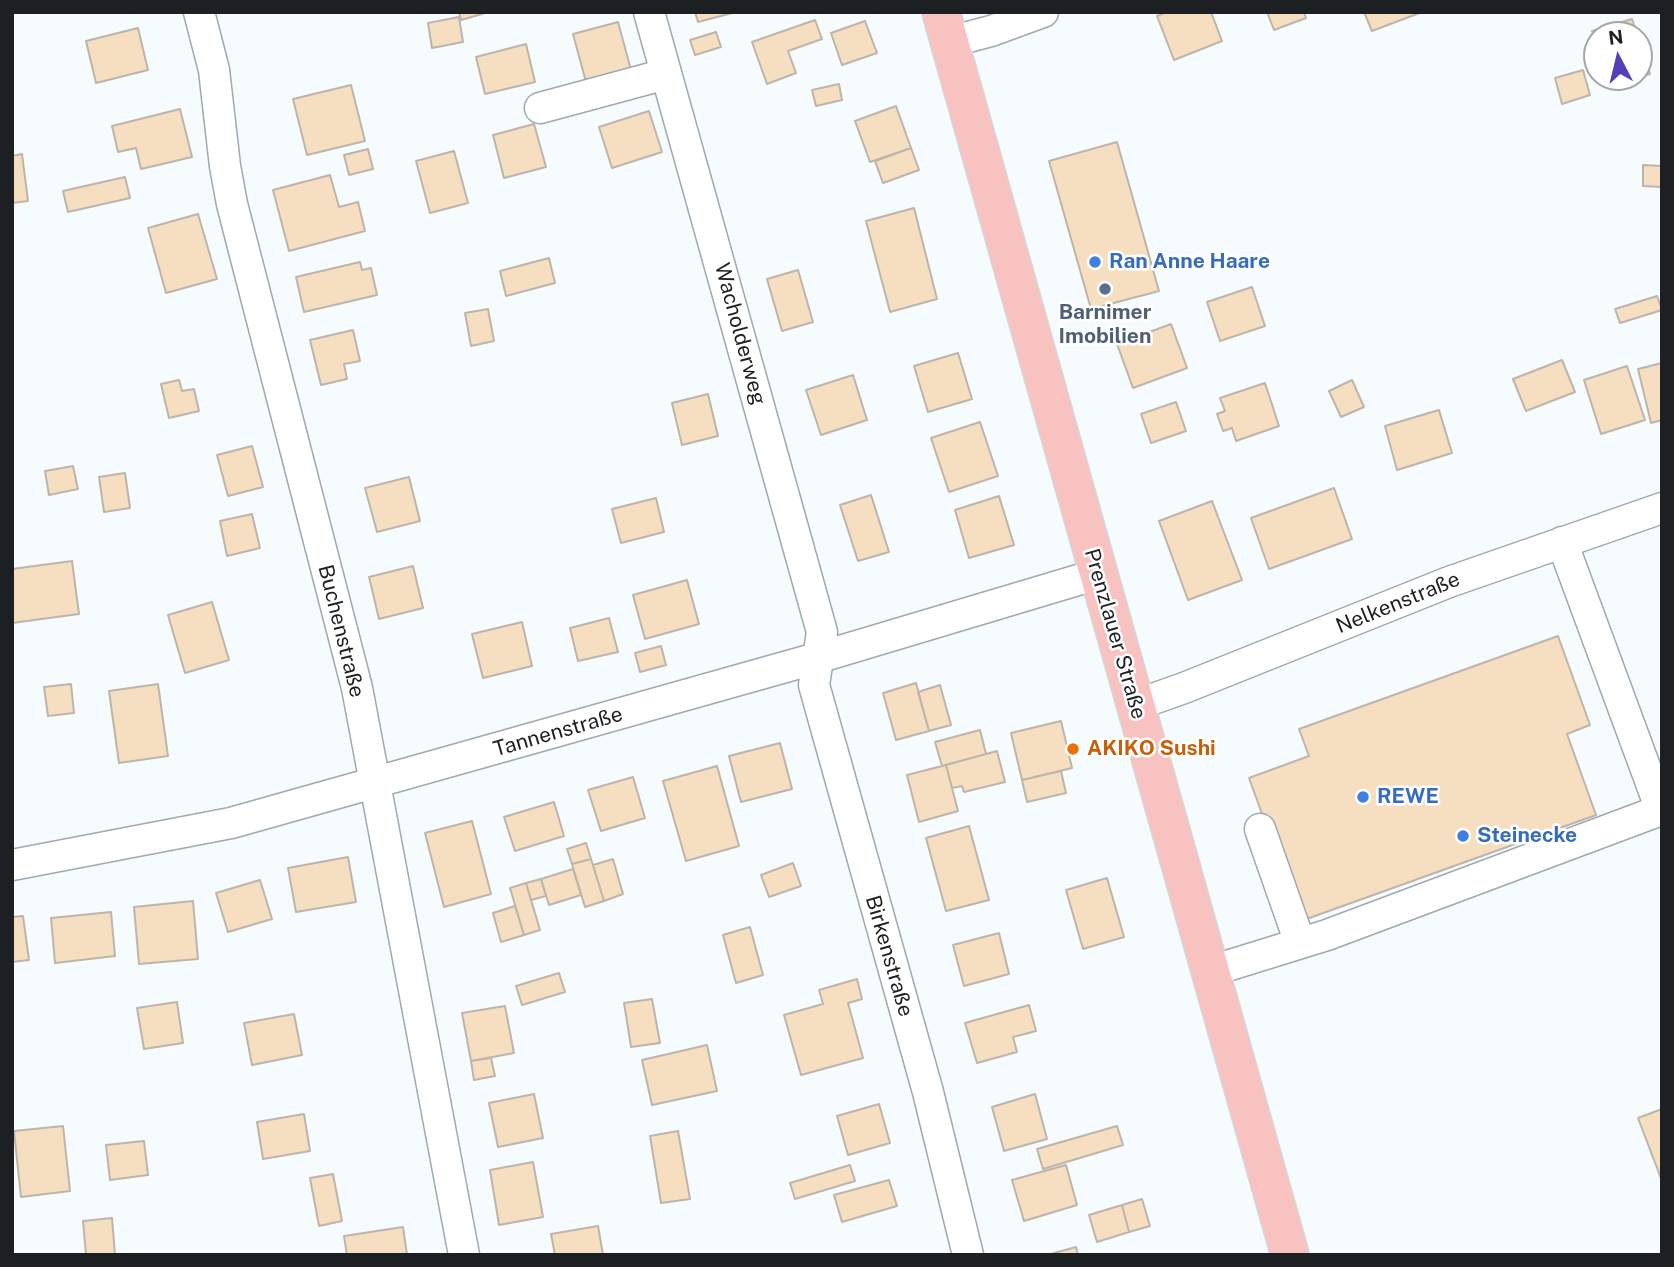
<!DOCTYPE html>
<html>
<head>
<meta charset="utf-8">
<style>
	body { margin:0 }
	#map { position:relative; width:1674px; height:1267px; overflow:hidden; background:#f6fbfe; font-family:"Public Sans",sans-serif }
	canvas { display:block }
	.frame { position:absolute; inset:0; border:14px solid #1c2023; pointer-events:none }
	.north { position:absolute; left:1583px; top:21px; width:70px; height:70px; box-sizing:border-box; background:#fff; border:2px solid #a4a6a7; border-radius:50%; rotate:353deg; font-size:19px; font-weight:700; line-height:28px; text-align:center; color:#1c2023 }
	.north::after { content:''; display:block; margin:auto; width:24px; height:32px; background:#5340b7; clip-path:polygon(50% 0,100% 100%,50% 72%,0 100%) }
</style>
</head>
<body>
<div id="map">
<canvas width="1674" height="1267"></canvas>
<div class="frame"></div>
<div class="north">N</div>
</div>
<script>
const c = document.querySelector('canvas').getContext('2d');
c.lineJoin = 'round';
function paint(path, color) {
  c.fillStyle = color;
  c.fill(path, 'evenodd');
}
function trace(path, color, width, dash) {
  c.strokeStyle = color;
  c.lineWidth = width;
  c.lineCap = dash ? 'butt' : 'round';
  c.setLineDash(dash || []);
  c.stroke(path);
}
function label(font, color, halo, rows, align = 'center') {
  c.font = font + ' "Public Sans",sans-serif';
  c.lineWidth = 5;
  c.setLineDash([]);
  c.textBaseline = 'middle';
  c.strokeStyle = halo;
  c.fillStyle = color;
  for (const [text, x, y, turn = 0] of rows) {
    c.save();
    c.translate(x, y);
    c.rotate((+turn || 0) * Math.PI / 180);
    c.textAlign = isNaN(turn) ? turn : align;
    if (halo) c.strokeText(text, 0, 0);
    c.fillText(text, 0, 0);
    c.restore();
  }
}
const building = new Path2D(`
	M459,12H489L461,20Z
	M695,12H736L698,22Z
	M1167,12H1211L1222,41L1174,60L1157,16Z
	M1267,12H1304L1306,18L1274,30Z
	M1364,12H1422L1372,31Z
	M459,17L463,42L432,48L428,23Z
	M1632,19L1638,35H1597V46L1592,31Z
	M815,20L822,39L788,51L796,73L767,84L752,42Z
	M865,21L877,53L842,65L831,33Z
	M618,22L631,70L586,82L573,34Z
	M138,28L148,70L96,83L86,41Z
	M716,32L721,47L695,55L690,40Z
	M1639,40L1650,74L1610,87L1607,77H1639Z
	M526,44L535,82L485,94L476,57Z
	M1583,70L1590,95L1562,104L1555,78Z
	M839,84L842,100L816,106L812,90Z
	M351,85L365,141L307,155L293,99Z
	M896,106L911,148L870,162L855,121Z
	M180,109L192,157L141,169L136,148L118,152L112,126Z
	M649,111L662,152L612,168L599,127Z
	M534,124L546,167L504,178L493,135Z
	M1117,142L1159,291L1091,309L1049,161Z
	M911,148L919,170L883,183L875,161Z
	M368,149L373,169L349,175L344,155Z
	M454,151L468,203L430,213L416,161Z
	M22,154L28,201L12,203V156Z
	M1643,165L1662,166V187L1643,186Z
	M330,175L339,207L358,202L365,231L289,251L273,190Z
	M125,177L130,198L68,212L63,191Z
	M914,208L937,299L890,312L866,221Z
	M198,214L217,279L166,293L148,228Z
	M549,258L555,283L506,296L500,271Z
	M360,262L362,270L371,268L377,295L304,312L296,277Z
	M798,270L813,322L782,331L767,279Z
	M1252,287L1265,326L1220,341L1207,302Z
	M1657,296L1662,310L1620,323L1615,309Z
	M488,309L494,341L471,346L465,313Z
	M1171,324L1187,368L1133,388L1117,344Z
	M353,330L360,361L344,364L347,379L321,385L310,340Z
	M958,353L972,399L928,412L914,366Z
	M1562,360L1575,392L1526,411L1513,379Z
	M1662,363V420L1651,423L1638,369Z
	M1627,366L1645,420L1601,434L1584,380Z
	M853,375L867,420L821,435L806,390Z
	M179,380L182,391L194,389L199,411L169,418L161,384Z
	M1352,380L1364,407L1341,417L1329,391Z
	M1265,383L1279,426L1236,441L1232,428L1223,431L1217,414L1225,411L1220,398Z
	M708,394L718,436L682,445L672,403Z
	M1176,402L1186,431L1151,443L1141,414Z
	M1439,410L1452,453L1397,470L1385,426Z
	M980,422L998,476L949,492L931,438Z
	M252,446L263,487L228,496L217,455Z
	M73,466L78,489L49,495L45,471Z
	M125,473L130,508L104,512L99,477Z
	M409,477L420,521L377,532L365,488Z
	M1334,488L1352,539L1269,569L1251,518Z
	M871,495L889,552L858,561L840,505Z
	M999,496L1014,545L969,558L955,510Z
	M656,498L664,532L621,543L612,509Z
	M1212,501L1242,580L1188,600L1159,521Z
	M252,514L260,548L227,556L220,521Z
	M72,561L79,614L12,623V569Z
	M413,566L423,608L379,619L369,577Z
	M687,580L699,624L645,639L633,595Z
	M212,602L229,660L185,673L168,615Z
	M609,618L618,652L578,661L570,628Z
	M522,622L532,666L483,678L472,634Z
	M1558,636L1590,725L1567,734L1596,815L1301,921L1249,778L1309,756L1299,729Z
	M661,646L666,665L640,672L635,653Z
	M916,683L929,731L896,740L883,693Z
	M71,684L74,713L48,716L44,687Z
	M158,684L168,756L119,763L109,691Z
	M940,685L951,725L929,731L918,692Z
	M1061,721L1072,768L1022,780L1011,733Z
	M980,730L986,754L942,766L935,742Z
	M780,743L792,789L741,802L729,756Z
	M997,751L1005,782L964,792L962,786L952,788L946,765Z
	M946,765L958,811L919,822L907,775Z
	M717,766L739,846L686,861L663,781Z
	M1061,771L1066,793L1027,802L1022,780Z
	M633,777L645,818L601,831L588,790Z
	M554,802L564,836L515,851L504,817Z
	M472,821L491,894L444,907L425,833Z
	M969,826L989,900L946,911L926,838Z
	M586,843L591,859L572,864L567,849Z
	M348,857L356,902L296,912L288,868Z
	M591,859L604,901L585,907L572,864Z
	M613,859L623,894L604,901L593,865Z
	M793,863L801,886L769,897L761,875Z
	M573,869L581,895L549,905L541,879Z
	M1107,878L1124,937L1083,949L1066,890Z
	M541,879L546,896L531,900L526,883Z
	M260,880L272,919L228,932L216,893Z
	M526,883L540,930L524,935L510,888Z
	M193,901L198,959L139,964L134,907Z
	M515,906L524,935L501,942L493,913Z
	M111,912L115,956L55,963L51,918Z
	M23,916L29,960L12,962V917Z
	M750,927L763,975L736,983L723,935Z
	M999,933L1009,974L964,986L953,945Z
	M559,973L565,992L522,1005L516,986Z
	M857,979L862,999L848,1003L863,1058L801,1075L784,1015L823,1004L819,990Z
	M652,999L660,1043L631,1047L624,1003Z
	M177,1002L183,1043L144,1049L137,1008Z
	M1029,1005L1036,1031L1013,1037L1017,1052L977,1063L965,1023Z
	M505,1006L514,1053L471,1061L462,1013Z
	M294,1014L302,1055L252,1065L244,1023Z
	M707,1045L717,1091L652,1105L642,1060Z
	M491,1058L495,1076L474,1080L471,1061Z
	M534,1094L543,1138L498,1147L489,1103Z
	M1035,1094L1047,1139L1004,1151L992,1107Z
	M879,1104L890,1143L848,1155L837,1116Z
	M1662,1109V1181L1638,1118Z
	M304,1114L310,1151L263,1159L257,1122Z
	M63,1126L70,1191L21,1197L14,1131Z
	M1117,1126L1123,1145L1043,1169L1037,1149Z
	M678,1131L690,1199L661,1203L650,1136Z
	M144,1141L148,1175L110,1180L106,1145Z
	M533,1162L543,1217L499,1225L490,1170Z
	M850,1165L855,1181L795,1199L790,1183Z
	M1066,1165L1077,1205L1024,1221L1012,1180Z
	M333,1174L342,1221L319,1226L310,1178Z
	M889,1180L897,1206L842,1222L834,1195Z
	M1142,1199L1150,1226L1129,1232L1122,1205Z
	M1122,1205L1129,1232L1097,1242L1089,1215Z
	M112,1218L115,1255H86L83,1221Z
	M598,1226L603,1255H555L551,1234Z
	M403,1227L407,1255H347L344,1236Z
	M1076,1247L1078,1255H1047Z`);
paint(building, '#f6dfc1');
trace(building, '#bdb5ab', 2);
const minor = new Path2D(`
	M199,12L214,70L225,166L232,204L357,688L464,1255
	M649,12L822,632L814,685L928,1092L968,1255
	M949,42L991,31L1043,12
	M540,108L666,74
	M1136,705L1184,688L1449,582L1662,508
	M1260,829L1300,943
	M12,865L231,823L817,658L1098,574
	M1211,971L1327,935L1661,810L1562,542`);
const major = new Path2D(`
	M941,12L1290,1255`);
trace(minor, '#9fa9b1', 33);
trace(major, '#d6d7d7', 40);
trace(minor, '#fff', 30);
trace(major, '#f8c2c0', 37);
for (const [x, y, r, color] of [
	[1095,262,7,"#3f7fe0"],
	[1105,289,7,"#5c6f8a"],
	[1073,749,7,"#e8710a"],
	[1363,797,7,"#3f7fe0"],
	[1463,836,7,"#3f7fe0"]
]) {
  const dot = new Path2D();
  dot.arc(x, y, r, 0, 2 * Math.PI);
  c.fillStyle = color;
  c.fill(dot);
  trace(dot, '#fff', 2.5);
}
label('bold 21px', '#366cbe', '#fff', [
	["Ran Anne Haare",1109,262],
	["REWE",1377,797],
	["Steinecke",1477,836]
], 'left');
label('bold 21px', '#4e5e75', '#fff', [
	["Barnimer",1105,313],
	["Imobilien",1105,337]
]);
label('21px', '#1c2023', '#fff', [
	["Wacholderweg",740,334,75],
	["Nelkenstraße",1398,603,-22],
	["Buchenstraße",341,631,76],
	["Prenzlauer Straße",1115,634,74],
	["Tannenstraße",558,732,-16],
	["Birkenstraße",889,956,74]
]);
label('bold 21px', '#c56008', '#fff', [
	["AKIKO Sushi",1087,749]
], 'left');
</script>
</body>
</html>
